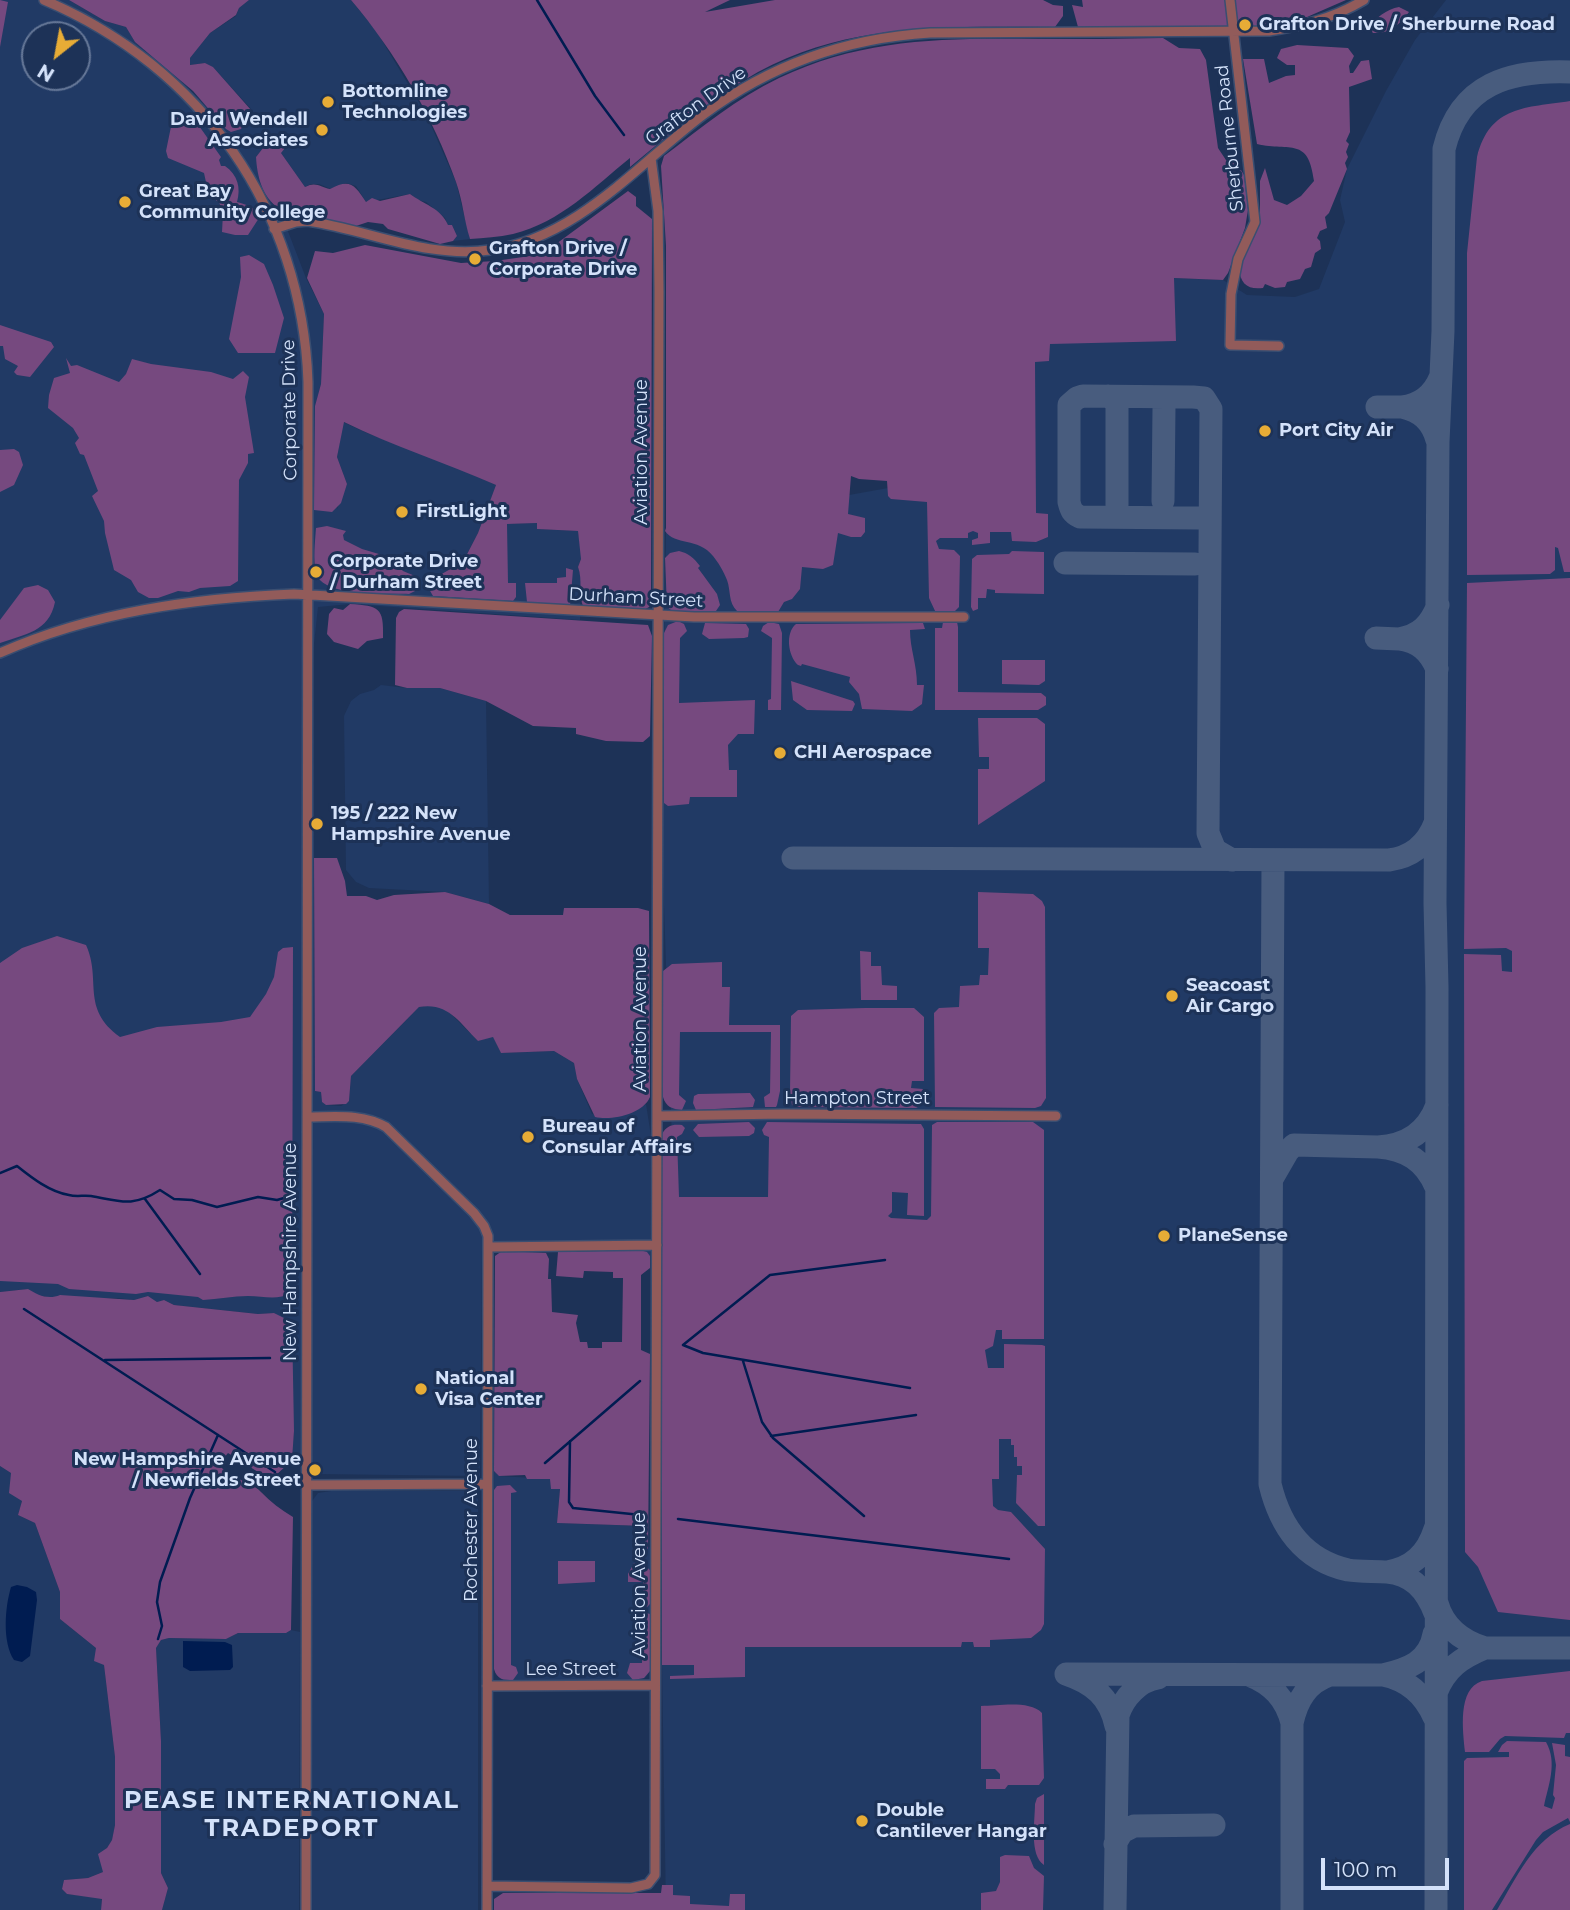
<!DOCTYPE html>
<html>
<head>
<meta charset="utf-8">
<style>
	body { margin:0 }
	#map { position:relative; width:1570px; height:1910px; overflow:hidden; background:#1d3257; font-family:Montserrat,sans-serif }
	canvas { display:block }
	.north { position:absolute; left:21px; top:21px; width:70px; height:70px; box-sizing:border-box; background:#1d3257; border:2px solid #667898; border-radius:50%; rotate:211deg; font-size:19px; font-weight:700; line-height:28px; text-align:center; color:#d4e2fa }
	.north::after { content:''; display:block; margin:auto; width:24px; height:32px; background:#e7ac36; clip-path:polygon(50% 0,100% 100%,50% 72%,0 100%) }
	.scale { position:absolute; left:1321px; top:1858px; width:128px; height:32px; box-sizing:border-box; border:4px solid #d4e2fa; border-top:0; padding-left:9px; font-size:21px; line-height:24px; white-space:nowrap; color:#d4e2fa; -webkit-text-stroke:5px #1d3257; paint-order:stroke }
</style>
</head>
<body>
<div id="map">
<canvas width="1570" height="1910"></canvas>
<div class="north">N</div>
<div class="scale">100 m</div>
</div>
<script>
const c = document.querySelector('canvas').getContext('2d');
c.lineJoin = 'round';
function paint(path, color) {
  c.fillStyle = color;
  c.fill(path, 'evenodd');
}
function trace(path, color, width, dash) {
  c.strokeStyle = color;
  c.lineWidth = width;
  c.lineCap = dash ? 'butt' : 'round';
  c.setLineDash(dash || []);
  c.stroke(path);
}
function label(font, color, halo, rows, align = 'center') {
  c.font = font + ' Montserrat,sans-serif';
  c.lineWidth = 6;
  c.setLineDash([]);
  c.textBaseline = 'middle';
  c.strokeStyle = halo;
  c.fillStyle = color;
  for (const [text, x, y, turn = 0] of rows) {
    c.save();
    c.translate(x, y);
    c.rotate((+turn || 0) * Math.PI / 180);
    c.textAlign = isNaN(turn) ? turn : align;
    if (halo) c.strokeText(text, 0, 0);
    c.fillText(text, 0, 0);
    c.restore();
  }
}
paint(new Path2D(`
	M0,0H69L105,21L126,27L135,42L173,72L206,106L251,109L213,67L205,63L190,65V58L210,33L236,16L239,8L249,0H351L377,32L426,114L456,182L470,239L453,241L457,236L452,225L448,226L445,218L426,202L418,200L410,194L366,202L356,186L346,183L331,189L319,184H311L305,187L281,153L267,147L263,148L256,157L272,204L279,208L306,278L324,314L321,384L315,406V426L337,509L347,484L337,457L343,422L367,433L446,463L496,485L478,533L463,562L429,581L507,545V524L537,523L538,529L578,531L581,547V559L578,567L581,576L580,620L350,604L318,607L313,653L315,1091L321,1092L322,1102L326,1105L341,1106L349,1101L351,1076L419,1007L430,1005L445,1008L478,1041L493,1036L501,1053L554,1051L574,1063L577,1079L592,1114L615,1116L635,1111L646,1104L651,1136L650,1256L642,1250L482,1251L480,1476L316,1474L292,1460L294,1431L275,1313L258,1314L174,1305L164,1300L157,1302L148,1296L134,1300L117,1298H52L37,1295L28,1289L0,1292ZM35,35H77V77H35Z
	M1446,0H1570V1910H666L662,1665L674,1611V1199L662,847L666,528L938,479L1039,343L1174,278L1223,280L1247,295L1295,297L1319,289L1345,222L1340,200L1347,169L1386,91L1415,40Z
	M381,685L407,688H440L486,701L489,904L445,892L369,888L356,882L346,870L344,716L351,701L360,694L374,690Z
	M0,1466L11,1473V1484L22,1501L18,1515L35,1523L60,1592V1619L96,1648L104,1665L115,1757V1825L112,1840L107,1848L103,1872L88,1878L64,1880L62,1889L67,1894L102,1898L101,1910H0Z
	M494,1471L499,1476L551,1479L560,1489L557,1523L645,1526V1546L646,1548L650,1547V1671L645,1678L639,1680H503L496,1674Z
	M331,1491H468L478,1499V1910H311L312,1501L318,1493Z
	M291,1630L300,1632L299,1910H162L168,1888L161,1873V1741L156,1648L161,1640L169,1638L226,1639L238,1633H286Z`), '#213a65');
paint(new Path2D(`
	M0,0L8,2L0,47Z
	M69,0H249L239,8L236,15L210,33L190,58V65L205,63L213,67L251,110L241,129L231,132L226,129L193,91L135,42L126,27L105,21Z
	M351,0H730L705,12L775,0H1043L1053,5L1063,6V16L1055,27C952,27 852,21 758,72C711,98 671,133 630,167V158C594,187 561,222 513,234C499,237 484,238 470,239C464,220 463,202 456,182C433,117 396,53 351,0Z
	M1082,0H1346L1307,17L1263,26L1078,27L1072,5L1083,7Z
	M1399,7L1409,12C1399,25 1390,34 1373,33L1369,28C1375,18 1387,9 1399,7Z
	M1163,38L1179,48L1200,49L1206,60L1218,148L1226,160L1236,162L1244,175L1248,210L1245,228L1228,273L1223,280L1174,278L1176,341L1050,344L1049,361L1035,362L1036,513L1048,514V537L1036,542L1012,541L1011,532H990V543L972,545V540L978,538V533L973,531L968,533V538H940L936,541L939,549L954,550L960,556L959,607L954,612L936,613L929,598L927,502L891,499L888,496L887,481L859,479L851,476L848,514L865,518V532L861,537H851L838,533L833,565L823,569L802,567L800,589L792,599L784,602L778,612L737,611C728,602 731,591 727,580C724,572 718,562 713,556C698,537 675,546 665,531L666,528V246L661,166L664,156C701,128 737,98 779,78C865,37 948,38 1040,39C1081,39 1122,39 1163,38Z
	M1297,45L1348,48L1354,56L1349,66L1350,73H1353L1361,61L1369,60L1372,79L1349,87L1350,132L1346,141L1349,144L1346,152L1348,157L1345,163L1347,169L1329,213L1325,217L1327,228L1320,231L1317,238L1320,241L1321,249L1315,253L1311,267L1305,269L1300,279L1287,282L1285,287L1275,288L1265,284L1263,288C1248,290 1240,284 1239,268L1260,224V181L1265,168L1274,200L1287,205L1301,196L1314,181C1308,136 1291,152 1257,144L1243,59H1264L1269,83L1286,76L1295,75V65H1287L1277,58L1281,49Z
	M1570,101V572H1564L1558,548L1555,547V570L1550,574L1467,575V253L1477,157C1490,105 1526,108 1570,101Z
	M186,114L192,116L221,157L219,160L221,166H225C238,175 241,188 237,202C247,205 257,207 259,218L248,235H235L222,232L223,213L219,202L209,196L204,173L168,158L166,151L173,117Z
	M267,147L285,148L281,153L305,187C316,181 320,187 330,189C350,178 355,185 366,202L372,198L380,201L410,194C423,204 441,208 448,225H452L457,236L453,241L440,244L388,229L383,224L368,222L356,226L293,213L284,205L279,208C262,198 257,175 256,157L263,148Z
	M628,191L636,197V206L652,219L651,603L649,607L642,611L583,606C578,594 583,580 578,567L581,559L578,531L537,529V523L507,524L508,583H516V597L513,601L433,596L429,589V581L463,562L478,533L496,485C446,463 393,446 344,422L337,457L347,484L341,503L332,512L314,510L315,406L321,384L324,314L307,278L315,251L333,253L365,245L461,263L495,261L530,256L556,244Z
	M249,255L264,264L273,285L284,318L275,353H238L229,339L241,277L240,257Z
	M0,325L51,342L54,347L30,377L17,375L14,372L18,366L5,359L3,346H0Z
	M66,358L71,366L77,365L119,382L126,374L132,359L151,364L211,372L233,379L243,371L249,377L245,397L254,453L248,454V463L239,480L238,581L230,586L200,588L189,592L178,591L158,598H149L138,592L131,580L114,570L105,533L104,521L92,496L98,491L84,455L80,454L75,443L79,438L73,428L48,408L49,395L54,378L70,373Z
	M14,449L19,452L23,465L14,485L0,492V450Z
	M327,526L346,531L343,535L344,540L362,549L389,557L403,571L415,576V591L409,594C387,593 323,598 316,573C313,559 315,542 316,528Z
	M679,551C688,553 694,558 700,566L698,568L717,594L720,605L716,611L675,613L667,607L665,558L670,553Z
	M1012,551L1044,552V594L995,593V590L987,589L986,598H978V609L973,611L971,607L972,559L977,555L1009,554Z
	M566,568L573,570L570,606L527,602L525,583H557V578L566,577Z
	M1570,578V1620L1498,1612L1478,1567L1465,1552L1464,954L1501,955L1502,971L1512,972V951L1506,948L1464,949L1467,583Z
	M38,585L48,590L55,602C49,632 25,634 0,643V620L24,588Z
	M350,604C379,606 384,607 383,638L367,641L358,649L334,642L327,634L329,614L334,608L343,610Z
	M404,609L648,625L652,636L650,736L643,742L606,741L576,734V728L533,726L486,701L440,688H407L395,685L396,618L399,612Z
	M678,621L684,624L687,631L680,638L679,703L755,700L754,734H738L728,745L729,770H737V797H690L689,804L668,806L664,803V633L668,625Z
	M769,622L779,624L782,633L781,710H768V700L771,699L772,638L761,631L763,626Z
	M943,622H957L958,627V692L1041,693L1046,697V705L1038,710H935V628H942Z
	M705,623L746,624L749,629L748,637L744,638L709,639L702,634Z
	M923,623L925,629L910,630C910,649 917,664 917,685H924L922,704L912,711L862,709L859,694L849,682L850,677L802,664L801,666L798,665C788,656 785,633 796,624Z
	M1002,660H1045V681L1039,685L1002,684Z
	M791,681L853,701L855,704L852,711L807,710L793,700Z
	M978,718H1037L1045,724V781L978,825V769H989V757H979Z
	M314,858H337L345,881L347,896H366L377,900L394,895L445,892L489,904L510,915H563L564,908H638L649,911L650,1097C643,1114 612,1121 595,1117L577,1079L574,1063L554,1051L501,1053L493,1037L478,1041C459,1022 448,1002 419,1007L351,1076L349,1101L346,1104L326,1105L322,1102L321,1092L315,1091Z
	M978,892L1033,894L1042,901L1045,907L1046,1098L1041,1106L1035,1108L935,1107L934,1013L939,1008L959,1007L960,986L979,985L980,975H988L989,948H978Z
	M57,936L86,945C102,980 80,1008 120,1037L157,1027L221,1022L250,1017L266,994L274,977L278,952L283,948L293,947L292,1293C276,1301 264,1296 248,1296C233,1296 218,1299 203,1300L198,1297L148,1292L136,1294L69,1289L58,1284L0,1281V963L22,948Z
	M860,951L871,952V966H881L882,985L897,986V1000H861Z
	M722,962V987H730L729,1025H780V1091L777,1105L776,1107H765L764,1097L770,1093L771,1032H680L679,1095L686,1101L682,1110C672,1109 666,1107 663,1097V971L672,964Z
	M865,1008H914L924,1017V1081H912L911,1088L923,1089L920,1106L916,1108L797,1107L792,1105L790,1092L791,1016L798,1010Z
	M750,1093L755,1100L753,1107L696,1110L693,1103L694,1096L698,1094Z
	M749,1122L755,1128L754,1133L749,1136L699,1137L693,1130L698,1124Z
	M767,1122L921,1124L924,1129V1216L907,1215L908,1193L892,1192V1212L888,1216L891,1218L927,1220L931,1216L932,1125L937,1122H1033L1044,1130V1339H1002V1330H996L993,1346L985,1350L988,1368H1004V1344L1042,1345L1045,1346V1526H1038L1016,1503L1017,1475H1022V1466H1017V1457H1014V1445H1011V1439H999V1479H992L993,1506L998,1510L1011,1512L1045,1549L1044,1624L1041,1630L1031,1638L990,1640V1647H974L973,1642H962L961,1647H745V1677L670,1679V1676L694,1675V1665H662V1134C667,1125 673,1124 682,1125L685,1128L682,1134L677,1137L679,1197H768L769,1137L764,1135L762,1130Z
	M640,1250L647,1252L650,1256V1268L641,1275V1350L650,1354L648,1549L645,1546V1526L557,1523L560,1489H551L550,1479H527L525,1475L499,1476L494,1471L495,1256L502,1251L546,1253L549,1259L548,1279H551L552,1312L578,1315L576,1323L580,1342H587L588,1348H602V1342H622L623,1278H613V1272L584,1271L583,1278L556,1276L558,1252Z
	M28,1289C38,1295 48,1300 60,1295L134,1300L148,1296L157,1302L164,1300L174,1305L258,1314L274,1313L292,1322L294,1431L292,1460C281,1469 273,1484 259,1476L258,1472L228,1453L219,1464C228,1479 250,1480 261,1492C271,1502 281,1510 293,1517L291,1630L286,1633H238L226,1639L169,1638L161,1640L156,1648L161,1741V1873L168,1888L162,1910H101L102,1899L67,1894L62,1889L64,1880L88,1878L103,1872L98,1854L107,1848L112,1840L115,1825V1757L104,1665L94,1661L96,1648L60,1619V1592L35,1523L18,1515L22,1501L9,1493L11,1473L0,1466V1292Z
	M510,1485L517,1492L511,1493V1665L516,1667L518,1673L513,1680C504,1680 497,1680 494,1669V1490L497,1486Z
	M558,1561H595V1582L558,1584Z
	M634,1563L643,1564L650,1570V1604L647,1607L643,1608V1582H628V1574Z
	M643,1612L650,1614V1671L644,1678L633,1680L627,1673L630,1663H642Z
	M1570,1671V1733H1566L1564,1738L1505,1736L1500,1739L1489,1752H1465C1463,1731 1457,1689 1482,1681Z
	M981,1706C999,1706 1029,1700 1042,1713L1044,1778L1039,1785H1008L1005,1789H986V1779H1000V1774L995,1769H981Z
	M1507,1741L1546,1742C1558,1763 1548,1786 1544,1806L1552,1809L1555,1798L1553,1795L1556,1765L1552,1743L1565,1745V1756L1570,1757V1822L1568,1818L1543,1832L1536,1840L1492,1910H1464V1761L1467,1758L1509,1757V1752H1498L1502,1745Z
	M1044,1794V1865C1029,1855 1035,1821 1035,1804L1037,1798Z
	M1570,1824V1910H1497C1517,1877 1533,1839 1570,1824Z
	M1005,1855L1029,1856L1034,1868L1044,1876L1043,1910H981V1893L996,1891L1000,1882V1857Z
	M662,1885H673V1895L690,1896V1904L729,1906L730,1894H745V1910H494V1899L503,1893H661Z`), '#76497f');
paint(new Path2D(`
	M17,1585L27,1587L36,1592L37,1600L30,1656L22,1662L14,1660C2,1642 5,1607 11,1587Z
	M183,1641L225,1642L232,1645L233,1667L230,1670L190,1671L183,1667Z`), '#001c51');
trace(new Path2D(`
	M537,0L595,96L624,135
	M0,1173L17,1166C32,1178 50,1192 69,1195C76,1197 84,1195 91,1196C120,1201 132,1208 160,1190L174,1199L192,1200L217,1207L258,1197L277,1200L284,1198
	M145,1199L200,1274
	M885,1260L770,1275L683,1345L703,1353L910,1388
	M24,1309L275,1472
	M105,1360L270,1358
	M743,1361L762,1422L773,1438L864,1516
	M771,1436L916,1415
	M570,1441L569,1502L573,1508L641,1515
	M545,1463L640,1381
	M678,1519L1009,1559
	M158,1639L162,1626L157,1602L160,1582L190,1498L218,1435`), '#001c51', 2.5);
trace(new Path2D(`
	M1108,396L1115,401L1117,406V505
	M1377,407H1402
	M1437,440C1432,422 1421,411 1402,407C1421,405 1433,395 1440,378
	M1163,501L1164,407
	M1198,518L1080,517C1072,513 1071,510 1069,502V405L1077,398L1083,396L1193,397L1204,398L1211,409L1208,833L1215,850L1232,860
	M1065,563L1195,564
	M1376,638L1399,639
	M1437,669C1429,651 1419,642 1399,639C1420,635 1430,625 1438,605
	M793,858L1389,860C1412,857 1427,844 1435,823
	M1273,860L1270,1484C1280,1526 1303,1560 1348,1570C1360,1572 1374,1571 1387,1572
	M1273,1177L1288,1151L1294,1145L1378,1147
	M1436,1187C1425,1161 1406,1149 1378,1147C1407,1145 1427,1132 1437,1105
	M1435,1529C1427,1554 1412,1568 1387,1572C1412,1574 1426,1590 1435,1613
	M1437,1603C1444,1628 1462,1641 1485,1648H1570
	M1434,1634C1429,1662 1408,1669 1383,1675C1408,1680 1424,1694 1434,1717
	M1249,1675C1272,1684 1286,1699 1292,1723
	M1436,1693C1446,1668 1461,1658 1485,1648
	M1116,1726C1110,1697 1093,1683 1066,1674L1383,1675
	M1115,1844L1122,1832L1134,1826L1214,1825
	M1115,1910L1118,1715C1124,1697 1139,1681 1158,1678
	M1292,1910V1723C1297,1700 1307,1683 1330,1675
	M1436,1910L1437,987L1435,903L1438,442L1443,331L1444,149C1460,83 1510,70 1570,72`), '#485c7e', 23);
const minor = new Path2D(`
	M44,0C202,67 302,210 308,382L306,1910
	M1230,0L1255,222L1238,259L1231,294L1230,345L1279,346
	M274,229L296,222L308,221C369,230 426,259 490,250C576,239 637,165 703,115C770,65 847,38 930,33L1269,31C1303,26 1334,18 1364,0
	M0,653C92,612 194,598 294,594L694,617H964
	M657,1116L784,1114L1056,1116
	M307,1117C334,1117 362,1113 386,1127L474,1213L484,1226L488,1236L487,1910
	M489,1247L657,1245
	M306,1485L487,1484
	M487,1686L655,1685
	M487,1886L631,1888L648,1884L655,1875L659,291L658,211L651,158`);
trace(minor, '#3a4e71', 12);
trace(minor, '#925b5a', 9);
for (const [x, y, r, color] of [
	[1245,25,7,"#e7ac36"],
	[328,102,7,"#e7ac36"],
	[322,130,7,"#e7ac36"],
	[125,202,7,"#e7ac36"],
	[475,259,7,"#e7ac36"],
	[1265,431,7,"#e7ac36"],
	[402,512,7,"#e7ac36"],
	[316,572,7,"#e7ac36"],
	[780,753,7,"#e7ac36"],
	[317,824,7,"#e7ac36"],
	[1172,996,7,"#e7ac36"],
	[528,1137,7,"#e7ac36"],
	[1164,1236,7,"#e7ac36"],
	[421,1389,7,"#e7ac36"],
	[315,1470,7,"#e7ac36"],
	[862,1821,7,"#e7ac36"]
]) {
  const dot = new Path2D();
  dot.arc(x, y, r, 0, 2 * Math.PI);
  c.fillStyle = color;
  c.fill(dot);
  trace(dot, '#1d3257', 2.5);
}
label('bold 18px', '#d4e2fa', '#1d3257', [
	["Grafton Drive / Sherburne Road",1259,25],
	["Bottomline",342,92],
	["Technologies",342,113],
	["David Wendell",308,120,"right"],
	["Associates",308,141,"right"],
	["Great Bay",139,192],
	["Community College",139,213],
	["Grafton Drive /",489,249],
	["Corporate Drive",489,270],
	["Port City Air",1279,431],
	["FirstLight",416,512],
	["Corporate Drive",330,562],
	["/ Durham Street",330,583],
	["CHI Aerospace",794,753],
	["195 / 222 New",331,814],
	["Hampshire Avenue",331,835],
	["Seacoast",1186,986],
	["Air Cargo",1186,1007],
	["Bureau of",542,1127],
	["Consular Affairs",542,1148],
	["PlaneSense",1178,1236],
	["National",435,1379],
	["Visa Center",435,1400],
	["New Hampshire Avenue",301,1460,"right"],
	["/ Newfields Street",301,1481,"right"],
	["Double",876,1811],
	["Cantilever Hangar",876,1832]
], 'left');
label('18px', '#d4e2fa', '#1d3257', [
	["Grafton Drive",696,106,-36],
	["Sherburne Road",1230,138,-96],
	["Corporate Drive",290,410,-91],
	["Aviation Avenue",642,452,-90],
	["Durham Street",636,598,3],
	["Aviation Avenue",641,1019,-90],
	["Hampton Street",857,1099],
	["New Hampshire Avenue",291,1252,-90],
	["Rochester Avenue",472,1520,-90],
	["Aviation Avenue",640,1585,-90],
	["Lee Street",571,1670]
]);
c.letterSpacing = '2px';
label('bold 24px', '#d4e2fa', '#1d3257', [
	["PEASE INTERNATIONAL",292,1801],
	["TRADEPORT",292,1829]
]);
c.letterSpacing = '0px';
</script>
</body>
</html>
